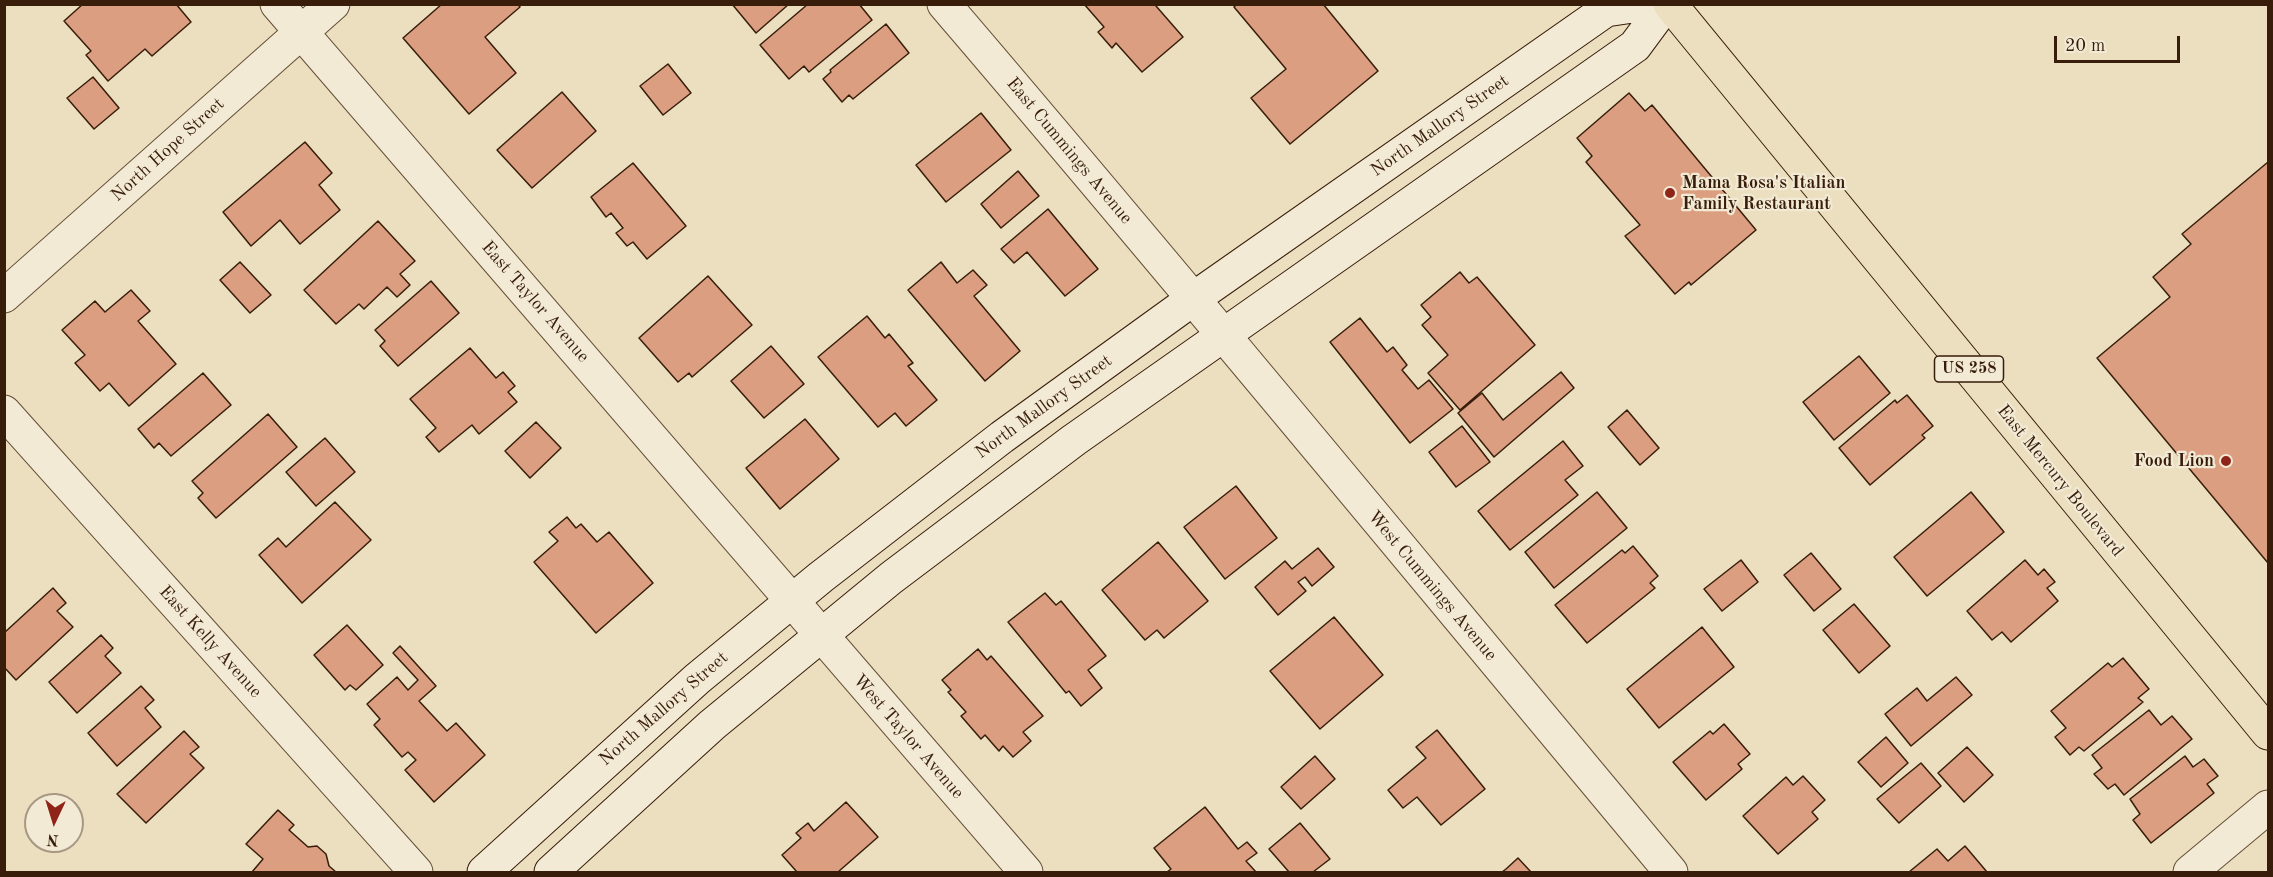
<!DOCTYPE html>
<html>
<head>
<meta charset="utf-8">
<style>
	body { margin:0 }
	#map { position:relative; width:2273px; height:877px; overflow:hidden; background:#ebdfbf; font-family:"Old Standard TT",serif }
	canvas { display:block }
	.frame { position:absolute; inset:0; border:6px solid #371d0a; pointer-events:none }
	.north { position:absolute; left:24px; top:793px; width:60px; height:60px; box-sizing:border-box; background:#f2ead5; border:2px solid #a79884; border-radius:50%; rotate:184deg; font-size:16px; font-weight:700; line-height:24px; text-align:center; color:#371d0a }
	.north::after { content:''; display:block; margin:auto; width:21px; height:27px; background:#8f2418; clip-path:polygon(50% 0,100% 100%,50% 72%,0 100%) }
	.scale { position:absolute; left:2054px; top:36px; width:126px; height:27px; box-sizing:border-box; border:3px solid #371d0a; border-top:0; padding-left:8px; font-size:18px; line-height:21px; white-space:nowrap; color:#371d0a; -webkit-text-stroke:4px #f2ead5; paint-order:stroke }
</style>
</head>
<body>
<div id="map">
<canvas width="2273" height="877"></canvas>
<div class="frame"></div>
<div class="north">N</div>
<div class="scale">20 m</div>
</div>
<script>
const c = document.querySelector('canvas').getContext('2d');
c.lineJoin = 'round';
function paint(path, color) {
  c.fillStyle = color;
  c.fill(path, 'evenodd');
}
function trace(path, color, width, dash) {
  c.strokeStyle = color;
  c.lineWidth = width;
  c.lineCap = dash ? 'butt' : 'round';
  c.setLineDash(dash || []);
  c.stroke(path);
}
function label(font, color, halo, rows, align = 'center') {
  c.font = font + ' "Old Standard TT",serif';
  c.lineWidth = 4.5;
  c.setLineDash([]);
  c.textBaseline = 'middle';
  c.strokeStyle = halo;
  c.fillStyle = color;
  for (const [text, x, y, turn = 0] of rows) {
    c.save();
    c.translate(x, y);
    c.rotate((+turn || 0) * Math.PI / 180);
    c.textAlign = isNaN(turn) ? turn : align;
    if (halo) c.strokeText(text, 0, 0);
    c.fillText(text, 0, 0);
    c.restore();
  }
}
const building = new Path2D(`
	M83,4H176L191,22L152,56L145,49L108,81L86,55L91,51L64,21Z
	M442,4H518L520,7L485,37L516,73L469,114L403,38Z
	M732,4H789L756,33Z
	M808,4H859L872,20L809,72L804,66L789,79L760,45Z
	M1084,4H1157L1156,6L1183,37L1142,72L1116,43L1112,48L1098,32L1104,27Z
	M1237,4H1323L1378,71L1290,144L1251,98L1286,69L1234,7Z
	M886,24L909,53L853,99L849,95L842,102L823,79L831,72L830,70Z
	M668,64L691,93L663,115L640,86Z
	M93,77L119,108L94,129L67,98Z
	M562,92L596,131L532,188L497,150Z
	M1629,93L1645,111L1652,105L1756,230L1691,285L1689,282L1675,294L1625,236L1640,225L1586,162L1592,156L1577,138Z
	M981,113L1011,150L946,202L916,165Z
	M305,142L332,173L319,185L340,210L300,244L280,220L251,246L223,212Z
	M2268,162V563L2097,358L2170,297L2153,277L2191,244L2182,234Z
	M633,163L686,226L647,259L633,242L627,246L616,233L623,228L611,213L606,217L591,197Z
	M1018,171L1039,196L1001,228L981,204Z
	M1048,209L1098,269L1065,296L1027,252L1014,263L1001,249Z
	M378,221L415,261L400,274L410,285L397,297L387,287L364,309L359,304L336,324L304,290Z
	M240,262L271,295L250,313L220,280Z
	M941,262L957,283L973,270L987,285L974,296L1020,351L985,381L908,290Z
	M1460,272L1469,283L1477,277L1535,345L1460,410L1428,373L1448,355L1422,325L1431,317L1421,305Z
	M708,276L752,325L692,377L689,373L678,382L639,338Z
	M431,281L459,313L398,366L380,346L385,341L375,330Z
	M131,290L150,311L138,321L176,364L129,406L109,383L100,391L75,363L85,355L62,330L95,301L105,312Z
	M867,316L885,338L889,334L913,363L908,366L937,400L906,426L895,413L878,427L818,357Z
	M1360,318L1387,352L1393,347L1407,365L1402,370L1418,389L1429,380L1453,409L1410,443L1330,342Z
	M771,346L804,384L764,418L731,381Z
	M470,348L496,378L503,372L515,386L508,392L517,402L479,434L472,425L439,452L426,437L436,428L410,399Z
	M1859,356L1890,393L1834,440L1803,402Z
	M1561,372L1574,388L1494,457L1458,413L1482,393L1503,420Z
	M203,373L231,405L171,456L159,443L154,448L138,429Z
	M1907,395L1933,426L1922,435L1925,438L1870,485L1839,448L1895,400L1897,403Z
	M1627,410L1659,448L1640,465L1608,427Z
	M268,414L297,447L216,518L198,498L203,493L192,481Z
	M805,419L839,459L780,509L746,468Z
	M536,422L561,448L530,478L505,451Z
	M1462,426L1490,462L1456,487L1429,452Z
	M325,438L355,472L316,506L286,472Z
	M1563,441L1583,466L1565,480L1578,495L1510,550L1478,511Z
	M1236,486L1277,538L1225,579L1184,527Z
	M1597,492L1627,528L1554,588L1525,552Z
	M1971,492L2004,532L1927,596L1894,557Z
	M335,502L371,540L302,603L259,555L278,538L286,547Z
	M567,517L576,528L581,524L597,542L609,532L653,583L596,633L534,562L558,541L549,532Z
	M1158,542L1208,601L1164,638L1157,630L1145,640L1102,590Z
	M1633,546L1658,576L1650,583L1655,588L1587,643L1555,605L1622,550L1625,553Z
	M1318,548L1334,567L1312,586L1305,577L1298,582L1306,591L1278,615L1255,587L1285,561L1292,569Z
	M1811,553L1841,589L1814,611L1784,575Z
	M1741,560L1758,582L1722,611L1704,589Z
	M2025,560L2038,575L2044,569L2055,582L2047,588L2058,601L2011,642L2002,632L1992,640L1967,611Z
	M53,588L66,603L57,611L73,627L16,680L4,667V633Z
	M1045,593L1056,605L1061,601L1106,656L1088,670L1102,688L1081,706L1069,691L1066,693L1008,622Z
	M1854,604L1890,646L1859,673L1823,630Z
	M1334,617L1383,675L1320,729L1270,671Z
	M347,625L383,665L356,690L350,685L345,690L314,655Z
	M1702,627L1734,667L1659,728L1627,689Z
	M101,635L113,648L105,656L121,673L77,713L49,682Z
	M400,646L436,686L419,701L447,731L456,723L485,755L434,802L405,770L416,760L408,752L402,757L374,725L380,719L367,704L397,677L408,690L418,680L393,653Z
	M978,649L987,660L991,656L1043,716L1023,732L1031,741L1013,757L1003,746L999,751L985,735L981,739L961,716L966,712L948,692L951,690L942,680Z
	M2123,658L2149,689L2138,698L2143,702L2084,751L2079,747L2070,755L2055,737L2066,728L2051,711L2108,663L2112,667Z
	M1956,677L1972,695L1911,746L1885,714L1917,688L1927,701Z
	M141,686L154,700L145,708L161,727L117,766L88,733Z
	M2149,710L2161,725L2172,716L2192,739L2124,795L2115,784L2108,789L2094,774L2102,768L2092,755Z
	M1724,724L1750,754L1738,764L1742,769L1706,800L1673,762L1710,731L1713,734Z
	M1437,730L1485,789L1441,825L1417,797L1403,808L1388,790L1426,758L1416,747Z
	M184,731L199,747L190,754L204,768L146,823L117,794Z
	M1886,737L1908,763L1881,787L1858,762Z
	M1967,747L1993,775L1964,802L1938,773Z
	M1315,756L1335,779L1301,809L1281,787Z
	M2185,756L2193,767L2204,759L2218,776L2207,784L2214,793L2151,843L2133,820L2140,814L2130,799Z
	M1921,763L1941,786L1899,823L1877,799Z
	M1803,776L1825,800L1812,812L1818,819L1778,854L1743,816L1786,777L1793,785Z
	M846,802L878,837L838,872H797L782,855L801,838L796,833L808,823L814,831Z
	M1205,807L1238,849L1247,842L1257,853L1246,861L1256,872H1167L1171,869L1154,848Z
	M278,810L294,825L289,830L308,847L317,846L326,854L329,866L336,872H252L263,859L246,844Z
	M1300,823L1330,859L1313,872H1289L1269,849Z
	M1965,846L1987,872H1909L1937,849L1948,861Z
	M1518,858L1531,872H1502L1506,869Z`);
paint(building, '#dc9e80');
trace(building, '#371d0a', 1.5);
const street = new Path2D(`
	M277,4L1026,872
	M944,4C1190,291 1429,583 1671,872
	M4,296L333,4
	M4,412L416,872
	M2190,872L2268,807`);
const secondary = new Path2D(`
	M484,872L697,679L821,577L1002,437L1193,299L1606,10L1646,4
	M551,872L712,725L891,578L1074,440L1635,46L1666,4`);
const primary = new Path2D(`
	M1670,4L2268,733`);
trace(street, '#644e37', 35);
trace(secondary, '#371d0a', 35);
trace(primary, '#371d0a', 35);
trace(street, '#f2ead5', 33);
trace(secondary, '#f2ead5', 33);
trace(primary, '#ebdfbf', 33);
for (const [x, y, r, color] of [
	[1670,193,6,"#8f2418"],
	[2226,461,6,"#8f2418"]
]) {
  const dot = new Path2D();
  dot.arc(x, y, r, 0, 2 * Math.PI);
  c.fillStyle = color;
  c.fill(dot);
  trace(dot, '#f2ead5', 2);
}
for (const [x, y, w] of [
	[1969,369,69]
]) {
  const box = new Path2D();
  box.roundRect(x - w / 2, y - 13, w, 26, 4.5);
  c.fillStyle = '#f2ead5';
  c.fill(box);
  trace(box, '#371d0a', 1.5);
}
label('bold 16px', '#371d0a', null, [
	["US 258",1969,369]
]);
label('18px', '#371d0a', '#f2ead5', [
	["North Mallory Street",1440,126,-35],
	["North Hope Street",168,150,-42],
	["East Cummings Avenue",1069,151,50],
	["East Taylor Avenue",535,302,49],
	["North Mallory Street",1044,407,-36],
	["East Mercury Boulevard",2060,481,51],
	["West Cummings Avenue",1432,586,50],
	["East Kelly Avenue",210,642,48],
	["North Mallory Street",664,709,-41],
	["West Taylor Avenue",908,737,49]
]);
label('bold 18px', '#371d0a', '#f2ead5', [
	["Mama Rosa's Italian",1682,183],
	["Family Restaurant",1682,204],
	["Food Lion",2214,461,"right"]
], 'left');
</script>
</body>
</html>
